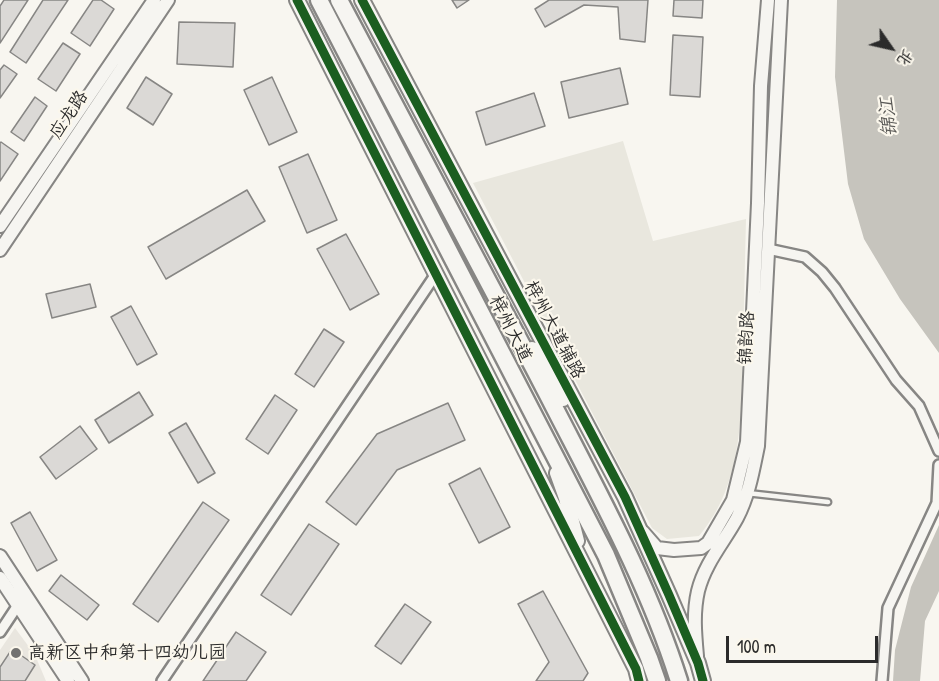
<!DOCTYPE html>
<html>
<head>
<meta charset="utf-8">
<style>
	body { margin:0 }
	#map { position:relative; width:939px; height:681px; overflow:hidden; background:#f8f6f0; font-family:"Patrick Hand","LXGW WenKai TC",sans-serif }
	canvas { display:block }
	.north { position:absolute; left:861px; top:18px; width:60px; height:60px; -webkit-text-stroke:4px #fbf7ec; paint-order:stroke; rotate:124deg; font-size:16px; font-weight:700; line-height:24px; text-align:center; color:#2b2b2b }
	.north::after { content:''; display:block; margin:auto; width:21px; height:27px; background:#2b2b2b; clip-path:polygon(50% 0,100% 100%,50% 72%,0 100%) }
	.scale { position:absolute; left:726px; top:636px; width:152px; height:27px; box-sizing:border-box; border:3px solid #2b2b2b; border-top:0; padding-left:8px; font-size:18px; line-height:21px; white-space:nowrap; color:#2b2b2b; -webkit-text-stroke:4px #fbf7ec; paint-order:stroke }
</style>
</head>
<body>
<div id="map">
<canvas width="939" height="681"></canvas>
<div class="north">北</div>
<div class="scale">100 m</div>
</div>
<script>
const c = document.querySelector('canvas').getContext('2d');
c.lineJoin = 'round';
function paint(path, color) {
  c.fillStyle = color;
  c.fill(path, 'evenodd');
}
function trace(path, color, width, dash) {
  c.strokeStyle = color;
  c.lineWidth = width;
  c.lineCap = dash ? 'butt' : 'round';
  c.setLineDash(dash || []);
  c.stroke(path);
}
function label(font, color, halo, rows, align = 'center') {
  c.font = font + ' "Patrick Hand","LXGW WenKai TC",sans-serif';
  c.lineWidth = 4.5;
  c.setLineDash([]);
  c.textBaseline = 'middle';
  c.strokeStyle = halo;
  c.fillStyle = color;
  for (const [text, x, y, turn = 0] of rows) {
    c.save();
    c.translate(x, y);
    c.rotate((+turn || 0) * Math.PI / 180);
    c.textAlign = isNaN(turn) ? turn : align;
    if (halo) c.strokeText(text, 0, 0);
    c.fillText(text, 0, 0);
    c.restore();
  }
}
paint(new Path2D(`
	M15,628L35,655L46,681H0V650Z`), '#e9e6df');
paint(new Path2D(`
	M623,141L653,241L746,219C745,261 744,302 743,343C741,410 745,482 699,536L667,539L652,528L473,183Z`), '#e9e7de');
paint(new Path2D(`
	M837,0H939V353L900,299L864,239L848,184L835,77Z
	M939,525V591L925,621L920,681H893L895,650L911,587Z`), '#c6c4bd');
const building = new Path2D(`
	M4,0H28L0,43V6Z
	M43,0H68L26,63L10,52Z
	M93,0H101L114,9L90,46L71,33Z
	M452,0H469L457,8Z
	M549,0H648L645,42L620,39L618,7L584,5L545,27L535,9Z
	M674,0H703L702,18L673,16Z
	M179,22L235,23L233,67L177,64Z
	M673,35L703,37L700,97L670,95Z
	M63,43L80,54L56,91L38,79Z
	M4,65L17,74L0,98V70Z
	M620,68L628,104L569,118L561,82Z
	M146,77L172,94L153,125L127,108Z
	M272,77L297,132L269,145L244,90Z
	M534,93L545,126L486,145L476,112Z
	M35,97L47,106L24,141L11,132Z
	M1,142L18,154L0,181V143Z
	M308,154L337,220L307,233L279,167Z
	M247,190L265,221L166,279L148,247Z
	M346,234L379,294L350,310L317,249Z
	M90,284L96,307L52,318L46,294Z
	M131,306L157,354L137,365L111,317Z
	M324,329L344,342L314,387L295,374Z
	M139,392L153,415L109,443L95,420Z
	M275,395L297,410L268,454L246,439Z
	M448,403L465,440L397,470L356,525L326,502L377,434Z
	M186,423L215,473L198,483L169,433Z
	M80,426L97,449L56,479L40,457Z
	M480,468L510,527L479,543L449,484Z
	M203,502L229,520L158,622L133,604Z
	M30,512L57,560L37,571L11,523Z
	M309,524L339,544L291,615L261,595Z
	M61,575L99,605L87,620L49,591Z
	M543,591L588,673L583,681H536L549,662L518,604Z
	M405,604L431,622L401,664L375,646Z
	M236,632L266,652L246,681H203Z
	M12,649L35,665L25,681H0V667Z`);
paint(building, '#dbd9d6');
trace(building, '#878684', 1.5);
const service = new Path2D(`
	M747,493L828,502`);
const minor = new Path2D(`
	M768,249L805,257L822,272L835,288L896,380L919,406L939,451
	M0,632L18,605
	M162,681L436,274
	M882,681L888,608L937,503L939,465`);
const tertiary = new Path2D(`
	M0,226L154,0
	M0,250L168,0
	M643,532L657,548L674,550L701,548L708,543L733,500L747,442L758,203L761,86L768,0
	M0,556L82,681
	M0,578L68,681
	M697,656C695,634 693,613 698,591C705,563 724,542 737,518C749,495 753,470 758,446L781,0`);
const secondary = new Path2D(`
	M297,0L636,669L639,681
	M362,0L625,497L669,595L698,663L703,681
	M532,349L563,399
	M557,473L566,498L577,541`);
const trunk = new Path2D(`
	M319,0L606,555L649,658L657,681
	M339,0C409,132 480,264 549,397C596,489 648,582 679,681`);
trace(service, '#878684', 9);
trace(minor, '#878684', 14);
trace(tertiary, '#878684', 16);
trace(secondary, '#878684', 18);
trace(trunk, '#878684', 21);
trace(service, '#f6f5f1', 4.5);
trace(minor, '#f6f5f1', 9);
trace(tertiary, '#f6f5f1', 12);
trace(secondary, '#f6f5f1', 14);
trace(trunk, '#f6f5f1', 16);
trace(new Path2D(`
	M297,0L636,669L639,681
	M362,0L625,497L669,595L698,663L703,681`), '#1b5e20', 9);
for (const [x, y, r, color] of [
	[16,653,6,"#737270"]
]) {
  const dot = new Path2D();
  dot.arc(x, y, r, 0, 2 * Math.PI);
  c.fillStyle = color;
  c.fill(dot);
  trace(dot, '#fbf7ec', 2);
}
label('18px', '#2b2b2b', '#fbf7ec', [
	["应龙路",69,115,-56],
	["梓州大道",510,329,63],
	["梓州大道辅路",554,330,62],
	["锦韵路",747,338,-87]
]);
label('18px', '#2b2b2b', '#fbf7ec', [
	["高新区中和第十四幼儿园",28,653]
], 'left');
label('italic 20px', '#5a5956', '#fbf7ec', [
	["锦江",889,117,-96]
]);
</script>
</body>
</html>
